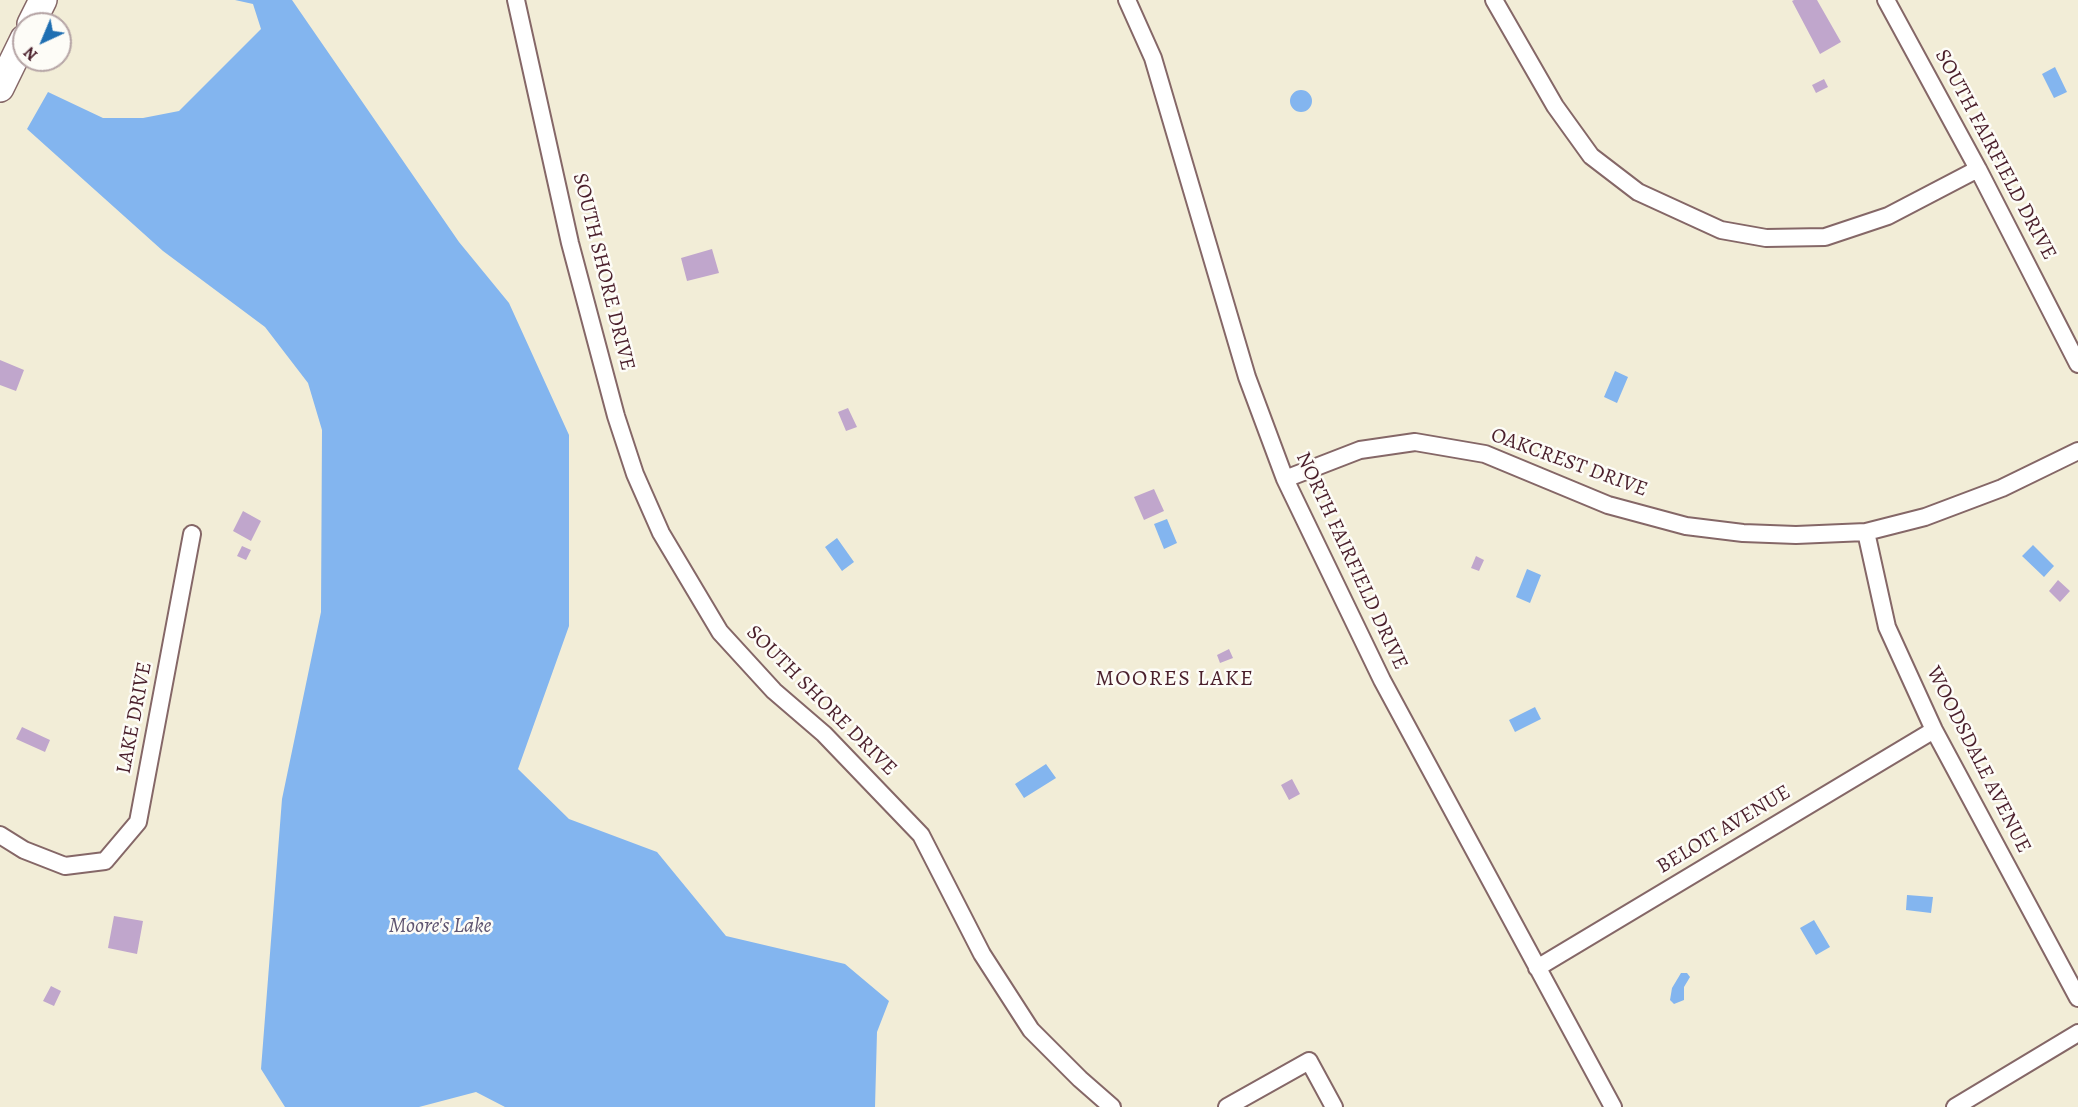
<!DOCTYPE html>
<html>
<head>
<meta charset="utf-8">
<style>
	body { margin:0 }
	#map { position:relative; width:2078px; height:1107px; overflow:hidden; background:#f2edd7; font-family:Alegreya,serif }
	canvas { display:block }
	.north { position:absolute; left:12px; top:12px; width:60px; height:60px; box-sizing:border-box; background:#fdfcf7; border:2px solid #b5a4a5; border-radius:50%; rotate:224deg; font-size:16px; font-weight:700; line-height:24px; text-align:center; color:#4a1f2b }
	.north::after { content:''; display:block; margin:auto; width:21px; height:27px; background:#1f6fb2; clip-path:polygon(50% 0,100% 100%,50% 72%,0 100%) }
</style>
</head>
<body>
<div id="map">
<canvas width="2078" height="1107"></canvas>
<div class="north">N</div>
</div>
<script>
const c = document.querySelector('canvas').getContext('2d');
c.lineJoin = 'round';
function paint(path, color) {
  c.fillStyle = color;
  c.fill(path, 'evenodd');
}
function trace(path, color, width, dash) {
  c.strokeStyle = color;
  c.lineWidth = width;
  c.lineCap = dash ? 'butt' : 'round';
  c.setLineDash(dash || []);
  c.stroke(path);
}
function label(font, color, halo, rows, align = 'center') {
  c.font = font + ' Alegreya,serif';
  c.lineWidth = 5;
  c.setLineDash([]);
  c.textBaseline = 'middle';
  c.strokeStyle = halo;
  c.fillStyle = color;
  for (const [text, x, y, turn = 0] of rows) {
    c.save();
    c.translate(x, y);
    c.rotate((+turn || 0) * Math.PI / 180);
    c.textAlign = isNaN(turn) ? turn : align;
    if (halo) c.strokeText(text, 0, 0);
    c.fillText(text, 0, 0);
    c.restore();
  }
}
paint(new Path2D(`
	M235,0H292L459,242L509,303L569,435V626L518,769L569,819L657,852L726,936L845,964L889,1001L877,1032L875,1107H505L476,1092L419,1107H285L261,1069L282,799L321,612L322,430L308,383L265,327L163,251L27,129L48,92L103,118H143L179,111L261,29L253,4Z
	M2055,67L2067,92L2054,98L2042,74Z
	M1290 101a11 11 0 1 1 22 0a11 11 0 1 1-22 0Z
	M1615,371L1628,377L1617,403L1604,397Z
	M1167,519L1177,543L1164,549L1154,524Z
	M837,538L854,562L842,571L825,547Z
	M2033,545L2054,566L2044,577L2022,556Z
	M1527,569L1541,575L1530,603L1516,597Z
	M1535,707L1541,719L1515,732L1509,720Z
	M1046,764L1056,778L1024,798L1015,784Z
	M1907,895L1933,897L1931,913L1906,910Z
	M1814,920L1830,947L1816,955L1800,928Z
	M1681,973H1687L1690,977L1684,987V1000L1674,1004L1670,1000L1672,988Z`), '#83b5ef');
paint(new Path2D(`
	M1794,0H1817L1841,42L1820,54L1792,1Z
	M1824,79L1828,87L1816,93L1812,85Z
	M712,249L719,273L687,281L681,258Z
	M0,360L24,370L16,391L0,385Z
	M848,408L857,427L846,431L838,412Z
	M1154,489L1164,511L1144,520L1134,497Z
	M243,511L261,521L251,541L233,531Z
	M242,546L251,550L246,560L237,556Z
	M1476,556L1484,560L1479,571L1471,568Z
	M2058,580L2070,591L2060,602L2049,591Z
	M1229,649L1233,658L1220,663L1217,655Z
	M22,727L50,740L45,752L16,739Z
	M1292,779L1300,794L1289,800L1281,785Z
	M114,916L143,921L137,954L108,948Z
	M51,986L61,991L54,1006L43,1001Z`), '#c0a6cc');
const street = new Path2D(`
	M516,0L570,243L616,416L635,474L661,533L720,632L774,691L824,734L921,835L982,954L1031,1030L1080,1079L1112,1107
	M1127,0L1153,58L1247,377L1285,479L1382,680L1613,1107
	M1494,0L1555,106L1591,156L1638,192L1721,230L1766,238L1825,237L1888,216L1978,169
	M1886,0L1978,169L2078,364
	M1285,479L1360,450L1415,442L1485,454L1608,505L1686,526L1743,533L1796,535L1866,532L1925,517L2002,488L2078,451
	M1866,532L1887,627L1934,730L2078,998
	M0,835L24,850L65,866L105,861L138,822L192,534
	M1537,968L1934,730
	M1227,1107L1309,1061L1334,1107
	M1955,1107L2078,1033`);
const primary = new Path2D(`
	M31,24L43,0
	M0,88L24,39`);
trace(street, '#856767', 20);
trace(primary, '#856767', 30);
trace(street, '#fff', 16);
trace(primary, '#fff', 27);
label('21px', '#4a1f2b', '#fdfcf7', [
	["SOUTH FAIRFIELD DRIVE",1995,155,62],
	["SOUTH SHORE DRIVE",603,272,76],
	["OAKCREST DRIVE",1569,463,20],
	["NORTH FAIRFIELD DRIVE",1351,561,65],
	["SOUTH SHORE DRIVE",821,701,45],
	["LAKE DRIVE",135,718,-79],
	["WOODSDALE AVENUE",1978,760,63],
	["BELOIT AVENUE",1724,830,-31]
]);
c.letterSpacing = '1.5px';
label('22px', '#4a1f2b', '#fdfcf7', [
	["MOORES LAKE",1175,680]
]);
c.letterSpacing = '0px';
label('italic 22px', '#5e5470', '#fdfcf7', [
	["Moore's Lake",440,927]
]);
</script>
</body>
</html>
